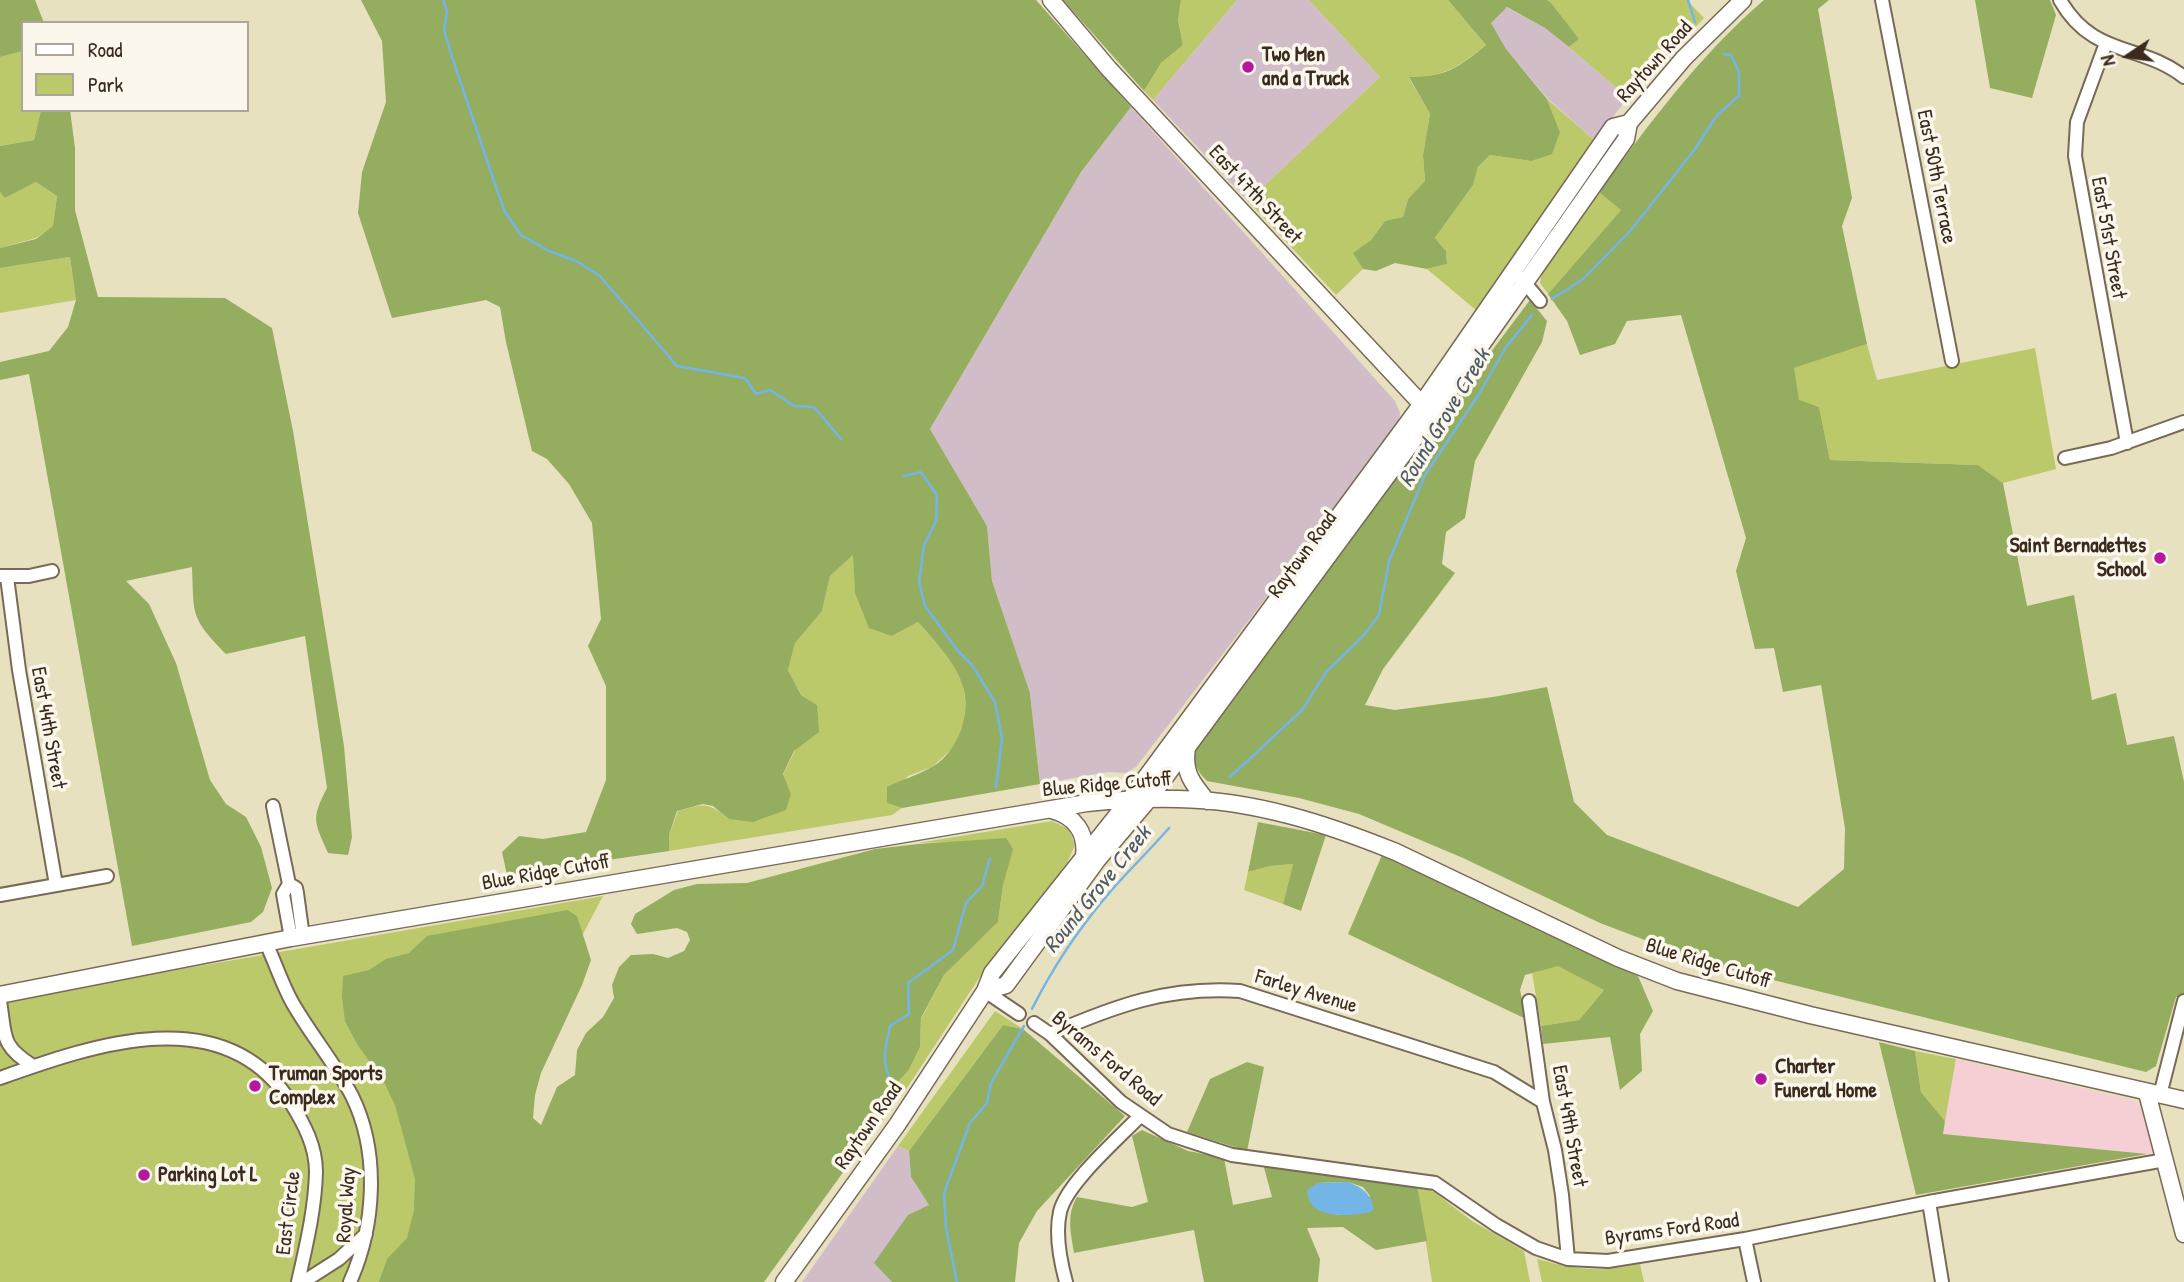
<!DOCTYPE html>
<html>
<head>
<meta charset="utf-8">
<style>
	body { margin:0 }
	#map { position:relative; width:2184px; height:1282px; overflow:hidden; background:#e8e1bf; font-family:"Patrick Hand",sans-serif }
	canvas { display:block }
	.legend { position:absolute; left:21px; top:21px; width:228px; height:91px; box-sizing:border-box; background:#fbf7ec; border:2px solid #aea59a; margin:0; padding:9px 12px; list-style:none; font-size:21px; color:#3b2a1e }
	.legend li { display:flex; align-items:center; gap:14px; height:35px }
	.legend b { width:35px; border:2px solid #aea59a }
	.north { position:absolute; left:2093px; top:21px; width:70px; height:70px; -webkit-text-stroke:5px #fbf7ec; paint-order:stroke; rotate:257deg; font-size:19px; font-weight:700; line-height:28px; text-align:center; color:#3b2a1e }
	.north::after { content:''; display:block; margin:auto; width:24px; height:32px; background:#3b2a1e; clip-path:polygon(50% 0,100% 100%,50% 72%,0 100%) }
</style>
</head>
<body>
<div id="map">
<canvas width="2184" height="1282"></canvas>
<ul class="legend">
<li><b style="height:9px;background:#fff"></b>Road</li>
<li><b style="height:19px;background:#bcc96b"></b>Park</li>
</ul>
<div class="north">N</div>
</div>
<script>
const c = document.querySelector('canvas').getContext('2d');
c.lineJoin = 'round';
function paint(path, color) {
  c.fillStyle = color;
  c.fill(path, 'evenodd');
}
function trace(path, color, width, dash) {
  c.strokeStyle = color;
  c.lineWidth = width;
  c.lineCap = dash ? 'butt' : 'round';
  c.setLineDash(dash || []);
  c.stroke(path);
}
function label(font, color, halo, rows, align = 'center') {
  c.font = font + ' "Patrick Hand",sans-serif';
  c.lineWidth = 7;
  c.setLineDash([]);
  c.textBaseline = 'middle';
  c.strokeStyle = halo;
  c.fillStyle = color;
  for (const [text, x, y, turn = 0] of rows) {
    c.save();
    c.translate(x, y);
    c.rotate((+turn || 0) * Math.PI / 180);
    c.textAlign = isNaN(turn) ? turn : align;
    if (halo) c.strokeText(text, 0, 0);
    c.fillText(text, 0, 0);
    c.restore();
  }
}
paint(new Path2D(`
	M1956,1059L2134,1100L2141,1105L2155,1152L2147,1154L1942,1134Z`), '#f6cfd5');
paint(new Path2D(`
	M1237,0H1309L1380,77L1248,201L1153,100Z
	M1506,7L1545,28L1569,47L1628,98L1594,140L1547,98L1506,49L1490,23Z
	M1131,107L1395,401L1400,413L1398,426L1136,767L1126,773L1108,772L1040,784L1030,693L992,581L987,526L930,429L1081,172Z
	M898,1146L909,1151L911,1177L929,1205L875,1263L892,1282H802Z`), '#d1bdc8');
paint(new Path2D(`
	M1181,0H1237L1153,100L1144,91L1161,63L1183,45L1178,20Z
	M1309,0H1448L1486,45C1458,67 1447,76 1409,78L1430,114L1423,155L1425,181L1408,199L1403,217L1385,221L1371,240L1354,253L1363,269L1336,295L1248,201L1380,77Z
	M1547,0H1687L1704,18L1628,98L1569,47L1579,39Z
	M22,50L23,110H41L34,140L0,146V57Z
	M1547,99L1594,140L1477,311L1427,269L1447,264L1446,251L1435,238L1473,185L1478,167L1490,155L1531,161L1560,132Z
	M36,182L57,196L53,227L36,238L0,248V192L5,198Z
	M1599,192L1622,209L1548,294L1540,283L1543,267Z
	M70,257L76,300L0,313V268Z
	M1867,344L1877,380L2035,348L2056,469L2003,483L1978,465L1830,460L1819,407L1799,401L1793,368Z
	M854,554L855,593L892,636L918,622L951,660L963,684L967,714L955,746L932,767L908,776L887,803L902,808L892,815L669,851V835L678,811C704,804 707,801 729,819L791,794L783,775L817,705L801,695L788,670L795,642L822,611L830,576Z
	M1052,821L1069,829L1075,845L1067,863L985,969L907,1088L849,1164L866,1123L880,1101L909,1070L920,1047L921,1019L944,975L998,922L1003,885L955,842L918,843Z
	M1293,864L1283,904L1244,890L1248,872L1270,866Z
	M603,896L584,932L413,1282H0V1004L153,974Z
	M1558,965L1604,990L1579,1020L1541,1026L1532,973Z
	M995,1011L1023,1029L1003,1025L909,1151L898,1146Z
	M1915,1051L1956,1059L1945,1121L1921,1092Z
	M1417,1185L1434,1192L1472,1221L1524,1251L1530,1282H1432Z
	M1537,1259C1580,1270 1597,1273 1640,1264L1644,1282H1542Z`), '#bcc96b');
paint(new Path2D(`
	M0,0H35L44,23H23V53L22,51L0,57Z
	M361,0H1036L1131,107L1081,172L930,429L987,526L992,581L1030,693L1040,784L902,808L887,803V787C901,780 918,775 932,767C946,759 955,745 961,730C978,684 946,654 918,622L892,636L869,628L855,593L853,555L830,576L822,611L795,643L788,670L801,695L817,705L819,732L794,751L783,774L791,794L786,810L753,822L729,819L713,806L703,804L677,811L669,835V851L507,875L502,852L519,836L543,839L586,832L606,780V686L588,646L601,619L592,523L569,484L547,459L532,451L506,342L500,307L486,300L392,318L358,213L362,172L386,102L382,41Z
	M1063,0H1181L1178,20L1183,45L1161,63L1144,91Z
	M1448,0H1547L1551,3L1579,39L1569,47L1545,28L1507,7L1491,23L1506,49L1547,99L1560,132L1552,154L1531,161L1490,155L1478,167L1473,185L1435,238L1446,251L1447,264L1427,269L1395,263L1376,271L1363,269L1353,253L1371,240L1385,221L1403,217L1408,199L1425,181L1423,155L1430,114L1409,77C1446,77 1458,68 1486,45Z
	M1764,0H1829L1818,9L1852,198L1842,226L1867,344L1794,368L1799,400L1819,407L1830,460L1978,465L2003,483L2027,606L2074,595L2092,700L2116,693L2127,745L2174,736L2184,782V997H2176L2156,1066L2146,1072L1708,964L1600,923L1463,858L1359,814L1299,798L1207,781C1194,768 1192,759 1198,742L1530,300L1547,321L1542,342L1475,461L1465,518L1446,532L1442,564L1455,573L1383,669L1365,705L1395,710L1493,697L1547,687L1574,802L1607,835L1798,907L1844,869L1845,828L1821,685L1783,692L1774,648L1755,649L1736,571L1746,538L1681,315L1627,321L1615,344L1580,355L1567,321L1548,294L1621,210L1599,192C1650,123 1698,57 1764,0Z
	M1975,0H2050L2056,15L2032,98L1990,88Z
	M41,110H70L75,148V210L98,297L225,298L272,328L293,431L344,746L352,837L348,855L328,853C314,821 311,819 327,788L305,636L226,654C190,617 194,616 192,567L126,581L149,604L176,663L210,780L226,804L246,817L261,847L272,888L263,912L251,922L132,946L29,374L0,380V362L49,351L68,327L76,300L70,257L0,268V248L36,239L53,226L57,196L36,182L5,198L0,192V146L34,140Z
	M1258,822L1326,835L1301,911L1283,904L1293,864L1270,866L1248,872Z
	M1006,838L1013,849L1003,885L998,922L944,975L921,1018L920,1047L909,1070L880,1101L866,1123L849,1164L764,1282H379L387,1259L407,1238L414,1210L415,1179L395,1105L383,1080L357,1044L345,1021L342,997L343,976L369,970L386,959L409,953L427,936L567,910L577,916L591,960L582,985L541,1073L535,1095L533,1118L541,1125L557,1087L575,1075L577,1050L586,1033L603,1017L614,998L612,985L619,967L631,955L653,954L668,958L684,951L690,940L687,932L677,928L637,934L631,924L635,914L674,890L697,884L747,883L875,849L918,844Z
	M1382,855L1638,976L1653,1011L1640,1034L1642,1071L1620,1090L1610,1037L1543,1044L1541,1026L1579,1020L1604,990L1558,966L1525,975L1520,990L1526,1019L1348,934Z
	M1003,1025L1023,1029L1125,1116L1037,1211L1019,1243L1015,1282H892L874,1263L908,1215L929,1205L911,1177L909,1151Z
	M1879,1042L1915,1051L1921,1092L1945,1121L1943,1134L2147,1154L1916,1195Z
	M1247,1062L1264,1067L1247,1151L1187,1132L1210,1079Z
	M1142,1130L1188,1151L1224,1158L1233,1205L1272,1197L1263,1164L1417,1185L1427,1241L1376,1250L1343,1227L1307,1228L1320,1259L1318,1282H1204L1194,1230L1074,1253C1071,1233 1066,1215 1077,1197L1132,1207L1148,1202L1132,1136ZM1348,1182L1363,1187L1370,1196L1361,1213L1338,1215L1320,1210L1318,1183Z`), '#95ad5f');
paint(new Path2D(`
	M1348,1182C1363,1188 1369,1192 1374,1208L1371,1212C1354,1215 1321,1220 1310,1202C1309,1201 1307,1191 1307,1190L1318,1183Z`), '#74b5e8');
trace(new Path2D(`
	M443,0L447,11L444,30L452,57L497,190L505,212L521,235L549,251L578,262L600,276L677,366L745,378L756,394L770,390L794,406L814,407L841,439
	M1688,0L1695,22
	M1552,299L1583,279L1631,230L1695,149L1717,115L1739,96V72L1731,55L1724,54
	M904,476L921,472L937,495L936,521L924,545L919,582L925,606L958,651L972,665L995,702L1002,739L996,787
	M1230,777L1302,710L1327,671L1363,636L1379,615L1389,561L1425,475L1479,394L1506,347L1532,315
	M1032,1009C1053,967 1080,927 1110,892C1129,870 1150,850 1169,828
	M894,1086C880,1061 885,1052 890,1026L909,1014L908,983L953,950L966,903L982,886L990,858
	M957,1282L946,1228L944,1193L970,1123L987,1103L991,1083L1024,1026`), '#74b5e8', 2.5);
const minor = new Path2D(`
	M1882,0L1952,361
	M2060,0C2093,58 2141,43 2184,77
	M2106,43L2077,122L2075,156L2127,443
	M1521,278L1540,301
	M2065,458L2111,448L2184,422
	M0,576H29L52,571
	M7,577L19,670L56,885
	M273,806L289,884
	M0,895L107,876
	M291,938L283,894L289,884L296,888L297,893L303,937
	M266,943C275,962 282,984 292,1002C310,1034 335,1063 352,1096C380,1153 375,1226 350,1282
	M985,991L1019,1014
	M0,1001C6,1037 0,1045 33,1066
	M1529,1001L1543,1102L1555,1150L1562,1195L1568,1259
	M1034,1023L1050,1034L1121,1102L1168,1134L1232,1155L1435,1183L1496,1225L1536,1248L1568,1259L1608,1261L1745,1239L1929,1202L2165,1160
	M1050,1034C1115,1006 1168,986 1240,991L1494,1072L1543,1102
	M0,1078C93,1045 225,998 291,1103C304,1124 316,1146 316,1172C315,1210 306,1246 298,1282
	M2160,1095L2184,1001
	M1929,1202L1942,1282
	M1745,1239L1754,1282
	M303,1282L339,1259L366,1234
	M1066,1282C1060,1260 1055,1234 1060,1212C1066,1184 1119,1138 1140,1116`);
const major = new Path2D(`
	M1051,0L1109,69L1428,411
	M1187,748C1183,772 1192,783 1207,801
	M1052,810C1074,816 1087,832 1084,856
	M985,991L1006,985L1098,859L1149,799L1432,415L1626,139L1629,123L1684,58L1743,0
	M0,995L291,938L1087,803C1117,800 1147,798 1178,799C1254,800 1327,824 1396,852L1618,958L1677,981L1810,1015L2184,1100
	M2147,1093L2184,1234
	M784,1282L897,1125L985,991L992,973L1130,799L1421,405L1613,127L1629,123`);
trace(minor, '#786a56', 16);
trace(major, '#786a56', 19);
trace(minor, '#fff', 12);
trace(major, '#fff', 16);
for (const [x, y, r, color] of [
	[1248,67,7,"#b5179e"],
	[2160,558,7,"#b5179e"],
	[1761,1079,7,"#b5179e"],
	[255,1086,7,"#b5179e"],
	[144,1175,7,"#b5179e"]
]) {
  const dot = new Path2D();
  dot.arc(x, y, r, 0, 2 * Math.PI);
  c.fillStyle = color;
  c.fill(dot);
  trace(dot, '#fbf7ec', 2.5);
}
label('bold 21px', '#3b2a1e', '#fbf7ec', [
	["Two Men",1262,55],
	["and a Truck",1262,79],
	["Saint Bernadettes",2146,546,"right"],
	["School",2146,570,"right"],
	["Charter",1775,1067],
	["Funeral Home",1775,1091],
	["Truman Sports",269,1074],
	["Complex",269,1098],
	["Parking Lot L",158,1175]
], 'left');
label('21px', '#3b2a1e', '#fbf7ec', [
	["Raytown Road",1655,62,-48],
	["East 50th Terrace",1936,177,79],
	["East 47th Street",1255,195,47],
	["East 51st Street",2108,238,80],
	["Raytown Road",1303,555,-54],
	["East 44th Street",48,728,80],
	["Blue Ridge Cutoff",1107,785,-5],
	["Blue Ridge Cutoff",546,873,-10],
	["Blue Ridge Cutoff",1708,964,17],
	["Farley Avenue",1306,992,17],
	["Byrams Ford Road",1106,1059,40],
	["Raytown Road",869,1126,-55],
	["East 49th Street",1569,1126,80],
	["Royal Way",347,1205,-86],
	["East Circle",289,1213,-83],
	["Byrams Ford Road",1672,1230,-8]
]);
label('italic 23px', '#4f5b65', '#fbf7ec', [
	["Round Grove Creek",1445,418,-59],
	["Round Grove Creek",1098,890,-51]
]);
</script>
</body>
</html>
